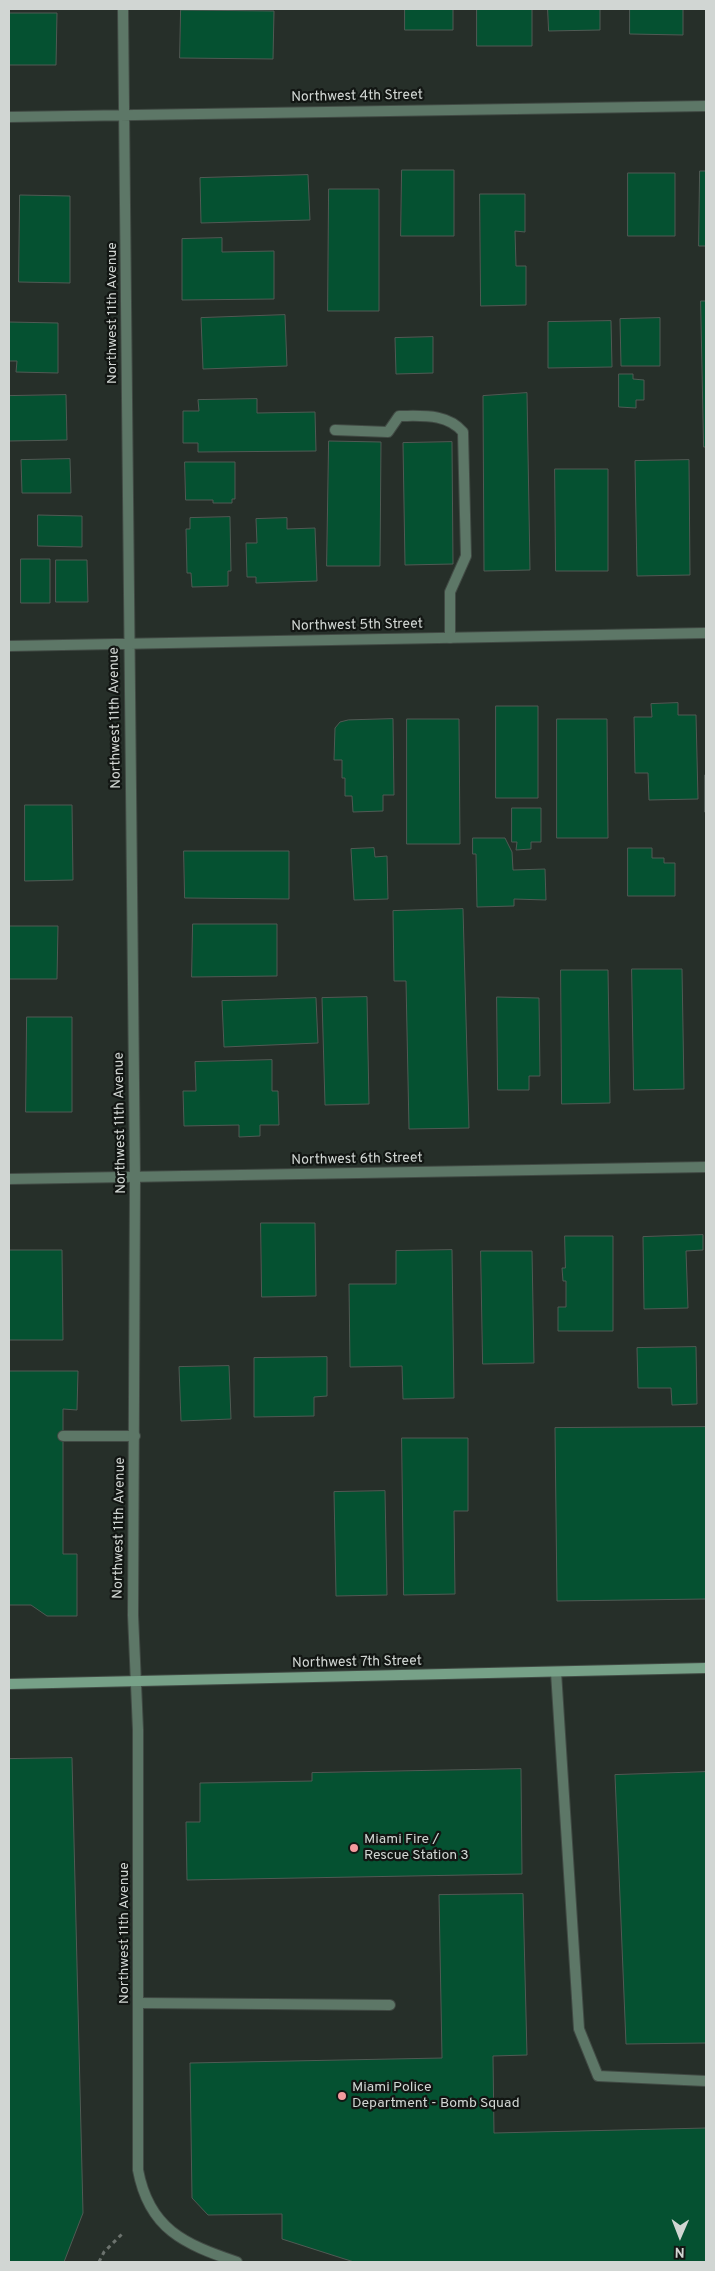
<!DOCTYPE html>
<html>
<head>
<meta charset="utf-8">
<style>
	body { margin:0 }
	#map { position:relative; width:715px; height:2271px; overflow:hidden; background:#262f29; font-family:Overpass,sans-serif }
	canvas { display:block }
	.frame { position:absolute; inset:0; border:10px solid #d1d6d3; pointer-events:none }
	.north { position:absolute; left:655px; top:2211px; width:50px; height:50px; -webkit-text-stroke:4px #121613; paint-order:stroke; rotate:181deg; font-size:14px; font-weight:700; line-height:20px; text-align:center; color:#d1d6d3 }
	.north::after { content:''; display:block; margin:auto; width:18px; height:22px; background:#d1d6d3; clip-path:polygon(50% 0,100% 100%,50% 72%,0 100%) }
</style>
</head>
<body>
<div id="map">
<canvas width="715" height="2271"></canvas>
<div class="frame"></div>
<div class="north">N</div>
</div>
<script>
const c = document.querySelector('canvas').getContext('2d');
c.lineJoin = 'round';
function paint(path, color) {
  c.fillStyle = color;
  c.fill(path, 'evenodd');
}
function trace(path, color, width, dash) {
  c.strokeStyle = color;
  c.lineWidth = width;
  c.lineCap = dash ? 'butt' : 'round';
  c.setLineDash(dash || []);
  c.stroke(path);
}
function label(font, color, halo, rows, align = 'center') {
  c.font = font + ' Overpass,sans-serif';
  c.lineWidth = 4.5;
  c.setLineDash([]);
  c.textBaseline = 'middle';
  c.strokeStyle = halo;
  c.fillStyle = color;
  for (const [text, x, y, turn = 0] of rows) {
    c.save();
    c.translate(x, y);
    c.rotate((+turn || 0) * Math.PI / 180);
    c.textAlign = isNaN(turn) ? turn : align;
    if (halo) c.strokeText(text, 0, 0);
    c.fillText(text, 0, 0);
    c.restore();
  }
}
const building = new Path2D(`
	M405,9H453V30H405Z
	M477,9H532V46H477Z
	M548,9H600V30L549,31Z
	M630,9H683V35L630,34Z
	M181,10L274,11L273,59L180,58Z
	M9,13H57L56,65H9Z
	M402,170H454V236H401Z
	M700,171H706V246H699Z
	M628,173H675V236H628Z
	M308,175L310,220L201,223L200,178Z
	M329,189H379V311H328Z
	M480,194H525V232L515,231L516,266H526V305L481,306Z
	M20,195L70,196V283L19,282Z
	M222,238V252L274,251V299L182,300V239Z
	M701,301H706V447H704Z
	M285,315L287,366L203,369L201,318Z
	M660,318V366H621L620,319Z
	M611,321L612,367L548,368V322Z
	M9,322L58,323V373L16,372L17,361H9Z
	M433,337V373L396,374L395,338Z
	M619,374H633V379L644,380V400H636V408L619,407Z
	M527,393L530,570L484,571L483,396Z
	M66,395L67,440L9,441V396Z
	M257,399V413L315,412L316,451L198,452V443H183V411H199L198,400Z
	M329,441L381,442L380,566H327Z
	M452,442L453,564L405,565L403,443Z
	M70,459L71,493H22L21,460Z
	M689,460L690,575L637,576L635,461Z
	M185,462H235V499H232V503H213V500H186Z
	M555,469H608V571H556Z
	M38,515L82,516V547L38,546Z
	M230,517L231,571H228V586L192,587L191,573H187L186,529H190V518Z
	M287,518V529L315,528L317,581L256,583V577H247L246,543H257L256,519Z
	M21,559H50V603H21Z
	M56,560H87L88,602H56Z
	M678,703V715H696L698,799L649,800L648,773H635L634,717H652L651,704Z
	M496,706H538V798H496Z
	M393,719L394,795H383V811L353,812L352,796H345V778H342V760H334L335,728L340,722L348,720Z
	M407,719H459L460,844H407Z
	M557,719H607L608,838H557Z
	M705,775H706V812H705Z
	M25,805H72L73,880L25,881Z
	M512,808H541V842H531V849L516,850L517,842H512Z
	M473,838H505L512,852L513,870L545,869L546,900L514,899V906L477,907L476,854H473Z
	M374,848L375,857L387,856L388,899L354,900L351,849Z
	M628,848H652V858H664V863H675V896H628Z
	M184,851H289V899L185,898Z
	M463,909L469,1128L409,1129L406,981H394L393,911Z
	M193,924H277V976L192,977Z
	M9,926H58L57,979H9Z
	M632,969H682L684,1089L634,1090Z
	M561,970H608L610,1103L562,1104Z
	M367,997L369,1104L325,1105L322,998Z
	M497,997L539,998L540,1076H529V1090H498Z
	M316,998L318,1043L224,1047L222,1001Z
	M27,1017H72V1112H26Z
	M272,1060V1091H278L279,1125H260V1136L239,1137V1125L184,1126L183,1091H196L195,1062Z
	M261,1223H315L316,1296L262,1297Z
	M703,1235V1250L686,1251L688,1308L644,1309L643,1237Z
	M565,1236H613V1331H558V1307H566V1281H563L562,1268H565Z
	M9,1250H62L63,1340H9Z
	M452,1250L454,1398L403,1399L402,1366L350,1367L349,1284H396V1251Z
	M481,1251H532L534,1363L483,1364Z
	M696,1347L697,1404L672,1405L671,1388H638L637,1348Z
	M327,1357V1396L314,1397V1416L254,1417V1358Z
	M229,1366L231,1419L181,1421L179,1367Z
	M9,1371H78L77,1410L63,1409V1554H77V1616H47L31,1605H9Z
	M706,1427V1599L557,1601L555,1428Z
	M402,1438H468V1511H454L455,1594L404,1595Z
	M385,1491L387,1595L336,1596L334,1492Z
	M72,1758L83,2213L64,2262H9V1759Z
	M521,1769L522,1874L187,1880L186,1822H200V1783L312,1781V1773Z
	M706,1772V2043L626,2044L615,1775Z
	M523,1894L527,2055L493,2056L494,2133L706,2128V2262H354L282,2239V2214L208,2215L192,2198L190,2063L442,2058L439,1895Z`);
paint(building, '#055131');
trace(building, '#505a54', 1);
const lane = new Path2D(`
	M335,430L388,432L399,416C422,416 447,413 463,432L466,556L450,592V638
	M63,1436H135
	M556,1672L579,2029L598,2076L706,2081
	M139,2003L390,2005`);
const street = new Path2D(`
	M123,9L135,1178L133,1615L138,1730V2170C149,2229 184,2244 237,2262
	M9,117L706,106
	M9,646L706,633
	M9,1179L706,1167`);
const secondary = new Path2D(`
	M9,1684L706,1668`);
trace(lane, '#414a44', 12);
trace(street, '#414a44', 12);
trace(secondary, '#414a44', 12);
trace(new Path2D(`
	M99,2262L104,2252L122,2234`), '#6c736e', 3, [4, 4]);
trace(lane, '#5d7767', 10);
trace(street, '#5d7767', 10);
trace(secondary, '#77a188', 10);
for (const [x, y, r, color] of [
	[354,1848,5,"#f59b9e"],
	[342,2096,5,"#f59b9e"]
]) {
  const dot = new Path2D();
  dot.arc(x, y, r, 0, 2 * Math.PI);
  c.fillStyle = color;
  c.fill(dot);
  trace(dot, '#121613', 2);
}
label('14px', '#d1d6d3', '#121613', [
	["Northwest 4th Street",357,97,-1],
	["Northwest 11th Avenue",113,313,-90],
	["Northwest 5th Street",357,626,-1],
	["Northwest 11th Avenue",116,718,-91],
	["Northwest 11th Avenue",121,1123,-91],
	["Northwest 6th Street",357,1160,-1],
	["Northwest 11th Avenue",120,1528,-89],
	["Northwest 7th Street",357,1663,-1],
	["Northwest 11th Avenue",125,1933,-90]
]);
label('14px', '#d1d6d3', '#121613', [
	["Miami Fire /",364,1840],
	["Rescue Station 3",364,1856],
	["Miami Police",352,2088],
	["Department - Bomb Squad",352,2104]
], 'left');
</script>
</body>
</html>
